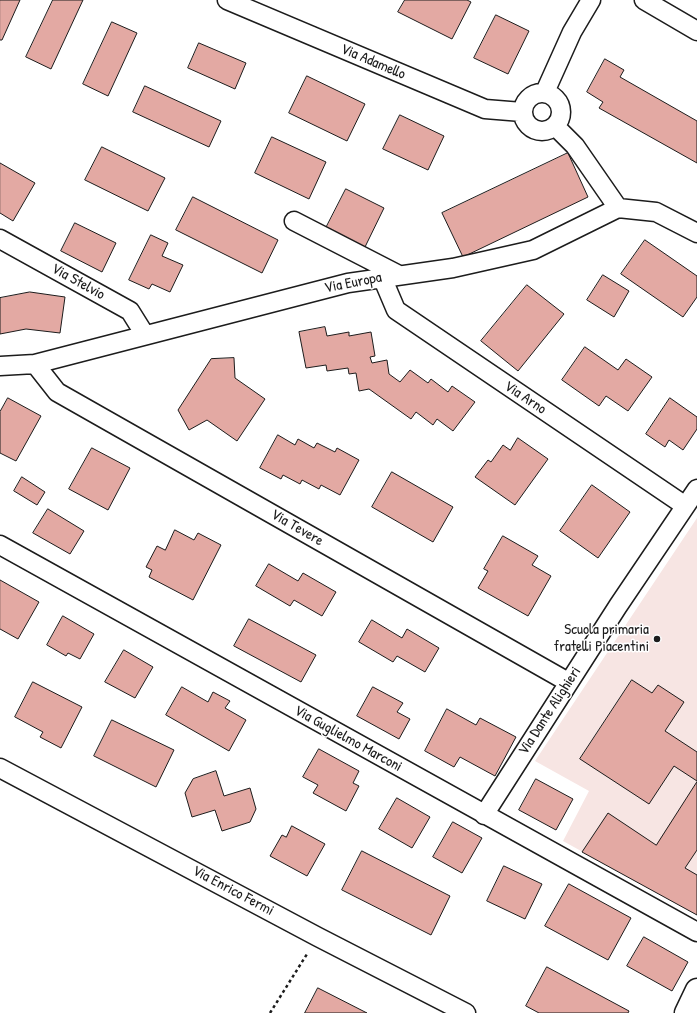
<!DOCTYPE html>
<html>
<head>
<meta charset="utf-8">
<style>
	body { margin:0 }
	canvas { display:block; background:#fff }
</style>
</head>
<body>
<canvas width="697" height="1013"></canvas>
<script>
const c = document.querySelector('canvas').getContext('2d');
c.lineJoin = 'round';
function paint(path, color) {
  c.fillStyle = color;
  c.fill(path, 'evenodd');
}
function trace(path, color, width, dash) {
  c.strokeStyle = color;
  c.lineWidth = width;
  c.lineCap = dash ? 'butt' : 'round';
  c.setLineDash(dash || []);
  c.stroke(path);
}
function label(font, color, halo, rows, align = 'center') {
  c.font = font + ' "Patrick Hand",sans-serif';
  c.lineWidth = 3;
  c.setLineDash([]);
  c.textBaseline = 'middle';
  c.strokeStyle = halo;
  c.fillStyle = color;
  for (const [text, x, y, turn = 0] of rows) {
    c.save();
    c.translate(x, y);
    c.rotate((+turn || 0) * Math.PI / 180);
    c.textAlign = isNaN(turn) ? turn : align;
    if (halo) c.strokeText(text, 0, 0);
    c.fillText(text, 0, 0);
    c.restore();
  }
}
paint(new Path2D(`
	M697,518V915L563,841L589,791L535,761Z`), '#f7e5e3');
const building = new Path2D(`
	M0,0H20L2,40H0Z
	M53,0H83L51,69L26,57Z
	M405,0H467L471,2L452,39L398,12Z
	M496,15L529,31L508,74L474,58Z
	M112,22L137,33L108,96L83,84Z
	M199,43L246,63L235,89L188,68Z
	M605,59L624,70L620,77L697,121V163L599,108L603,102L587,92Z
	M307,76L365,104L347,141L289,113Z
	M145,86L221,121L209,147L133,112Z
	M400,115L444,136L428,170L383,149Z
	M272,137L326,162L309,199L255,173Z
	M102,147L165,178L148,211L85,180Z
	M568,153L588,197L463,257L442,213Z
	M0,163L35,183L13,221L0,213Z
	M346,189L384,208L365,247L326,228Z
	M193,197L278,240L262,273L176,230Z
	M75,223L116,243L102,272L61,251Z
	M151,235L168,243L162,256L183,265L170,292L152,284L149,289L129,280Z
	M645,240L697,276V297L683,317L621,274Z
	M603,275L629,291L614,317L587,300Z
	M527,285L564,314L518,371L481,341Z
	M30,292L65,297L60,333L26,329L0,334V298Z
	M325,327L327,336L349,332V336L371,332L375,356L370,357L372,363L387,360L389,374L400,382L410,370L428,383L431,379L448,392L452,386L475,402L453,431L437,419L433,425L416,412L411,419L369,389L359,391L356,373L349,374L348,368L327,371L326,365L306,368L299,332Z
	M585,347L618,370L626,359L652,377L628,411L606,396L599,406L562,380Z
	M234,358L235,378L265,399L237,441L207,420L189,430L178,410L211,359Z
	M8,398L41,416L16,461L0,453V412Z
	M670,398L697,417V429L683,450L669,440L665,447L646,434Z
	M278,435L295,445L298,439L314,448L317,443L335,452L337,448L359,460L340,495L321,485L319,489L302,480L300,484L283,475L281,479L260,468Z
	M518,438L548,459L515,505L475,477L488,460L491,462L503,445L510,450Z
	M92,448L130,468L108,510L69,489Z
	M392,472L453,507L433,542L372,507Z
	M22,477L45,492L37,505L14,491Z
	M592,485L630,512L598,558L560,531Z
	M48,509L84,531L70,554L33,533Z
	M175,530L194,540L198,533L221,545L193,600L149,577L152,570L146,567L157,546L165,550Z
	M503,536L538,556L532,565L551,576L528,616L478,588L488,571L484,569Z
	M269,564L298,581L303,573L336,592L322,616L294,600L290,606L256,586Z
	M0,580L39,602L18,639L0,629Z
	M63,616L94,634L80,659L68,653L66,656L47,645Z
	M249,619L316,655L301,682L234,646Z
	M372,620L402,638L407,629L439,648L425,672L397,656L393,662L359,642Z
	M124,650L153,667L135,698L105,682Z
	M632,680L652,693L658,685L684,702L665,731L697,752V781L674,766L649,804L580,759Z
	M33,682L82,707L61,748L40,737L43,732L15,717Z
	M182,687L208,702L213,692L230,701L225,708L246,720L229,751L166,715Z
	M373,687L403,703L397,712L410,719L399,739L357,716Z
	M447,709L476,725L480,718L516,737L495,776L460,757L454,767L425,751Z
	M112,720L174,750L156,787L94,756Z
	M319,749L359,771L353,783L359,786L346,811L313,793L318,785L303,777Z
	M216,771L224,796L250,788L256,809L250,822L222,831L215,810L192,817L185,793L193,779Z
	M536,779L573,799L556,830L519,810Z
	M697,782V850L685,868L697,875V915L582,852L608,813L656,845Z
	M397,798L430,817L412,848L379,829Z
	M453,822L482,838L462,873L433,857Z
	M292,826L325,844L307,876L270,856L282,835L286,837Z
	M362,851L450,896L431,935L342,890Z
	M504,866L542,884L525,919L487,901Z
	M569,884L631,918L608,960L545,926Z
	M644,937L688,962L672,991L627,966Z
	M547,967L629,1011L628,1013H539L526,1006Z
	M318,988L367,1013H305Z`);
paint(building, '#e3a9a3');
trace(building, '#1c1c1c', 1);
const minor = new Path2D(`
	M227,0L485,109L522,112
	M644,0L697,31
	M545,92L572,32L591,0
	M523 112a19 19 0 1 1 38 0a19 19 0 1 1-38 0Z
	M556,127L575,146L618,208
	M294,221L399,275
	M0,239L130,311L145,335
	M382,277L396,310L684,505
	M35,364L57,392L568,682
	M0,366L35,364L348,283L453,268L533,250L618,208L656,212L697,233
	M0,545L697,932
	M0,768L318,937L466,1013
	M484,815L618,606L697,489`);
const tertiary = new Path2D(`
	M686,1013L697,990`);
trace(minor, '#1c1c1c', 21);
trace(tertiary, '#1c1c1c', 25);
trace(new Path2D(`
	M270,1013L307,954`), '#1c1c1c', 2.5, [3, 3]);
trace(minor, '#fff', 18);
trace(tertiary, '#fff', 22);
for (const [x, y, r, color] of [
	[657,639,4,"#1c1c1c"]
]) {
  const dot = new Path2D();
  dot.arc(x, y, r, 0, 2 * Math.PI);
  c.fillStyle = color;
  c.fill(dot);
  trace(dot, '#fff', 1.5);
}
label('15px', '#1c1c1c', '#fff', [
	["Via Adamello",373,62,23],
	["Via Stelvio",78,282,29],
	["Via Europa",353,283,-11],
	["Via Arno",525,398,34],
	["Via Tevere",297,528,30],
	["Via Dante Alighieri",550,711,-57],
	["Via Guglielmo Marconi",348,739,29],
	["Via Enrico Fermi",233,891,28]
]);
label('15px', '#1c1c1c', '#fff', [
	["Scuola primaria",649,630],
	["fratelli Piacentini",649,647]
], 'right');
</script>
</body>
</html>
